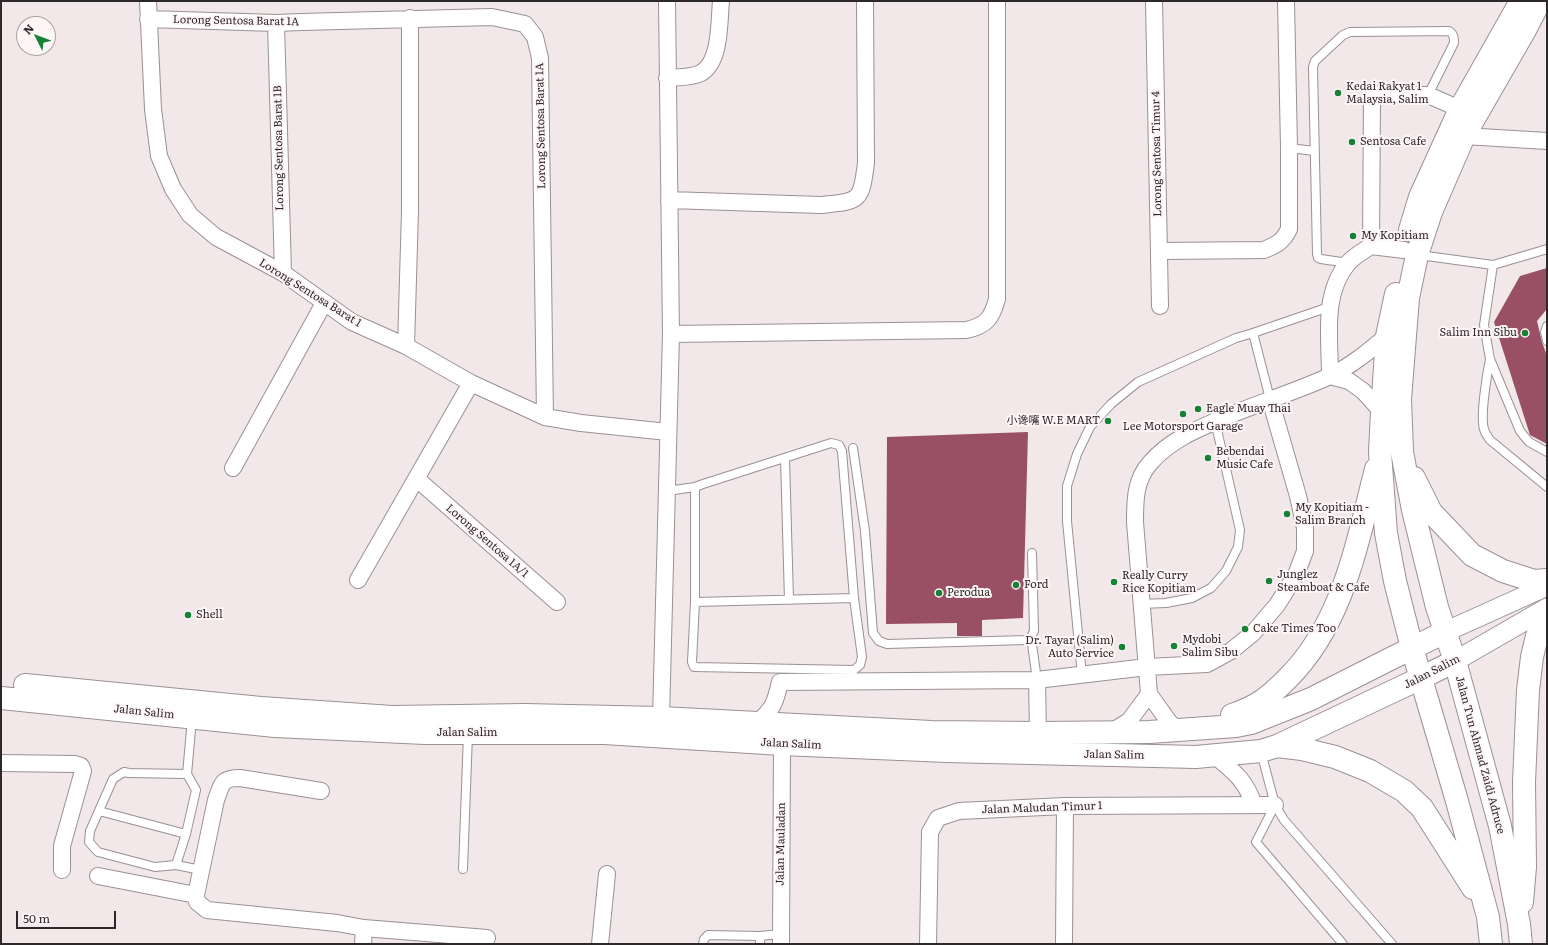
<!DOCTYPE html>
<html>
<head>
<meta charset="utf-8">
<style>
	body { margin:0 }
	#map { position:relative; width:1548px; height:945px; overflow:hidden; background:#f2e7e9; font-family:Literata,serif }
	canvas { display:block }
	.frame { position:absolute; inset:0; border:2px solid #2d292a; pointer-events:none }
	.north { position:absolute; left:16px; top:16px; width:40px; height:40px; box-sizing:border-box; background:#fef5f6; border:1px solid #aaa3a4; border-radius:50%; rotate:312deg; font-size:11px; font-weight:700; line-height:16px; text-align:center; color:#2d292a }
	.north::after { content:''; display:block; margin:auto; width:14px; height:18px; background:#168238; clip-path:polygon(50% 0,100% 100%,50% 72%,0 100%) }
	.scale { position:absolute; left:16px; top:911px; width:100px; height:18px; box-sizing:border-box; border:2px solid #2d292a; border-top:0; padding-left:5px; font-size:12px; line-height:14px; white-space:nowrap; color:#2d292a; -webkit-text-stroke:3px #fef5f6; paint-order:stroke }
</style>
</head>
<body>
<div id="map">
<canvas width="1548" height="945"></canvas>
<div class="frame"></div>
<div class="north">N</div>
<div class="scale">50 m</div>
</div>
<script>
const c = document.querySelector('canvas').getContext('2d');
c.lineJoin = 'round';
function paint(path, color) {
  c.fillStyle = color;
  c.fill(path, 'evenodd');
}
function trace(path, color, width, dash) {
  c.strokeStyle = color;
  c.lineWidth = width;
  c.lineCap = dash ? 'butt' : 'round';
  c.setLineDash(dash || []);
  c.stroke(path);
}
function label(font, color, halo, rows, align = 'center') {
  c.font = font + ' Literata,"Noto Sans SC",serif';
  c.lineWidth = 4;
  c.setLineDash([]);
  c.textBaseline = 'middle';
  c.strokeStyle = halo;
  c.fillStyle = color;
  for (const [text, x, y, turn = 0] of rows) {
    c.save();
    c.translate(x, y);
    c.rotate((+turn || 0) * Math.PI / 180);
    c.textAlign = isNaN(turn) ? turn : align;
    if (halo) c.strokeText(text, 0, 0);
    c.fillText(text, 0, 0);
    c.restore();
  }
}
paint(new Path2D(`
	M1547,268V309L1537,321L1542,342L1547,356V444L1530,435L1494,322L1520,276Z
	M1028,432L1023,618L982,620V636H957V623L886,624L887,437Z`), '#995064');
const service = new Path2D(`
	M1289,148L1315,151
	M1419,255L1493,265L1547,249
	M1348,263L1321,259L1318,258L1317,254L1313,67L1315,61L1343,35L1350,32L1449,31C1454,34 1454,38 1454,43L1428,95
	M1493,265L1484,325L1490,359L1520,431L1529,442L1547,452
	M1547,326L1545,332L1547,341
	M1253,333L1329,307
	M1490,359C1487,374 1480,416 1484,429C1485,433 1488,437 1490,440L1547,487
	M831,443L839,445L842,451L854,598L862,657L860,665L854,670L694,667L692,662L695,602V487L703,484Z
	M853,448L865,531L873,633L879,641L887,644L1026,640L1031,637L1034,631L1032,553
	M785,459L789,600
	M667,491L695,487
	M695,602L854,598
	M1141,604L1166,603L1192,598L1211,588L1226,571L1238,547L1240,530L1215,421
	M1031,637L1037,680
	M1082,675L1067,521V486L1077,454L1090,427L1111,404L1138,382L1236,338L1253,333L1270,399
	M1261,752L1275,805L1284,820L1392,944
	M187,774L129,773L124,772L113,779L90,831L89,842L98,852L155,867L176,865L186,834L196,790L187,774L192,719
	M1275,805L1256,842L1343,944
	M99,811L186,834
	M176,865L201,870
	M463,869L468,734
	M703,944L704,939L708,935L760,936L780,934
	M760,944V936`);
const minor = new Path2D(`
	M148,1L153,109L159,156L173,189L190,215L216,237L283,273L352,322L406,346L471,383L545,417L581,423L668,432
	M1154,1L1160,306
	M148,19L276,23L302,22L492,17L525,24L535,37L540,58L545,417
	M276,23L283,273
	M667,78C677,77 691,78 701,73C721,62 719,21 721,1
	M1464,136L1547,141
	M669,200L821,205C860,201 861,202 866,163L865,1
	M1404,250L1371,246L1372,99L1374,96L1380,94L1428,95L1460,109
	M1159,251L1264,250C1276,245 1283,242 1289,229V148L1286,1
	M671,334L966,330C986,326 992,318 997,299V1
	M406,346L410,211V18
	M1330,376C1330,338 1322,294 1348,263C1354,256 1363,251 1371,246
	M1330,376L1349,381L1363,391L1382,412
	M233,468L324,303
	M417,479L557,602
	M358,580L471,383
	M1037,680L1038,733
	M661,718L671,334L667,1
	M756,724C773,709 775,704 780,682L1037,680L1147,667L1207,664L1231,651L1253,633L1277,605L1296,575L1305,551V528L1298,496L1270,399
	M1178,730L1169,722L1149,694L1135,522C1135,500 1135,479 1151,462C1171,439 1200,428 1228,416C1262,402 1297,391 1330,376C1351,366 1369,351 1387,336
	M1111,732L1129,721L1149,694
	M1214,755C1234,772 1245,779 1254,805
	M1,763L75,764L81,766L83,771L62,846V870
	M98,876L196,895L197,902L207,910L337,923L364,928L487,938
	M196,895L216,800C222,784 221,778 240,778L321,791
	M363,944L364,928
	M600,944L607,874
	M781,944L782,744
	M928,944L930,832L938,818L959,811L1065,806L1275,805
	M1064,944L1065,806`);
const tertiary = new Path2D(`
	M1445,632L1547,586
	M1455,661L1547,608`);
const primary = new Path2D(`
	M1410,230L1420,197L1460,109L1521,1
	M1396,294L1387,336L1382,412L1380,452L1386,533L1395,581L1412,648L1457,801L1488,917L1491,944
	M1414,478L1431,512L1472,555L1503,571L1534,581L1547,580
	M25,685L261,708L392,717L524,715L661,718L931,732L1038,733L1149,732L1236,726L1251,723L1311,699L1392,658L1445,632
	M1,698L275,726L425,733H604L782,744L947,751L1196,757L1261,751L1277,746L1421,678L1455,661
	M1232,715C1258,706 1268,698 1287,679C1343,624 1357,543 1376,469
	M1277,746L1302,749L1335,757L1370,771L1404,791L1422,808L1473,888
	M1522,902L1525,867L1524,782L1528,690L1532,657L1537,636L1547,619
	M1521,944L1519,924L1500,826L1455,661L1437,607L1413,510L1402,452L1400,399L1408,298L1417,255L1431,212L1464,136L1525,30L1540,1`);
trace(service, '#9b9092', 10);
trace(minor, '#9b9092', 18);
trace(tertiary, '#9b9092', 21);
trace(primary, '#9b9092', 24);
trace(service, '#fff', 8);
trace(minor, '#fff', 16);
trace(tertiary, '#fff', 19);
trace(primary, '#fff', 22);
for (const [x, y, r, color] of [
	[1338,93,4,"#168238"],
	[1352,142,4,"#168238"],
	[1353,236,4,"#168238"],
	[1525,333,4,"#168238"],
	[1198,409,4,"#168238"],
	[1183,414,4,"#168238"],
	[1108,421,4,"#168238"],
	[1208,458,4,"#168238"],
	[1287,514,4,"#168238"],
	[1269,581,4,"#168238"],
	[1114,582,4,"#168238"],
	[1016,585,4,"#168238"],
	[939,593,4,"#168238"],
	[188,615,4,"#168238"],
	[1245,629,4,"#168238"],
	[1174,646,4,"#168238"],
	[1122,647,4,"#168238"]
]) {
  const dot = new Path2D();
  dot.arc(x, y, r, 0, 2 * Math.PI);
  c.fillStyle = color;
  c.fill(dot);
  trace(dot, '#fef5f6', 1.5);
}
label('11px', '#2d292a', '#fef5f6', [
	["Lorong Sentosa Barat 1A",236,21,1],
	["Lorong Sentosa Barat 1A",541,126,-91],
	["Lorong Sentosa Barat 1B",279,148,-91],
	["Lorong Sentosa Timur 4",1157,154,-91],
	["Lorong Sentosa Barat 1",310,293,32],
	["Lorong Sentosa 1A/1",487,541,41],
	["Jalan Salim",1432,672,-27],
	["Jalan Salim",144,712,6],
	["Jalan Salim",467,733],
	["Jalan Salim",791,744,3],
	["Jalan Salim",1114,755,1],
	["Jalan Tun Ahmad Zaidi Adruce",1480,755,75],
	["Jalan Maludan Timur 1",1042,808,-2],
	["Jalan Mauladan",781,844,-89]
]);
label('11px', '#2d292a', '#fef5f6', [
	["Kedai Rakyat 1",1346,87],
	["Malaysia, Salim",1346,100],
	["Sentosa Cafe",1360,142],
	["My Kopitiam",1361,236],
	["Salim Inn Sibu",1517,333,"right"],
	["Eagle Muay Thai",1206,409],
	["小谗嘴 W.E MART",1100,421,"right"],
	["Lee Motorsport Garage",1183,427,"center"],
	["Bebendai",1216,452],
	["Music Cafe",1216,465],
	["My Kopitiam -",1295,508],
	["Salim Branch",1295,521],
	["Junglez",1277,575],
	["Steamboat & Cafe",1277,588],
	["Really Curry",1122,576],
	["Rice Kopitiam",1122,589],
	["Ford",1024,585],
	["Perodua",947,593],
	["Shell",196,615],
	["Cake Times Too",1253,629],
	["Mydobi",1182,640],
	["Salim Sibu",1182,653],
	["Dr. Tayar (Salim)",1114,641,"right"],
	["Auto Service",1114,654,"right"]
], 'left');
</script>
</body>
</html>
